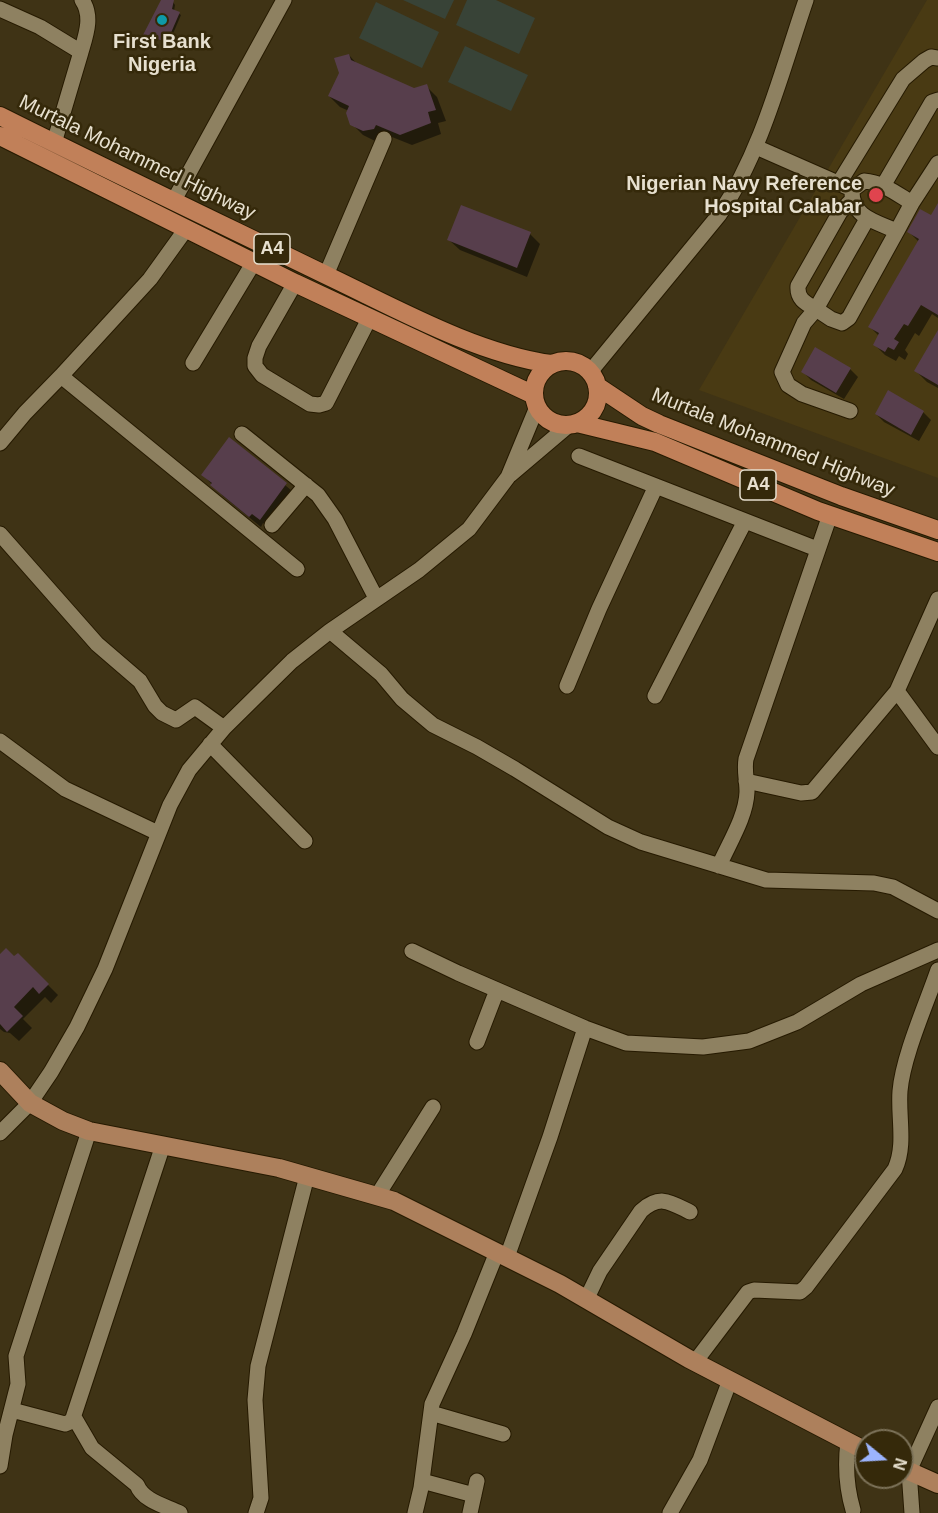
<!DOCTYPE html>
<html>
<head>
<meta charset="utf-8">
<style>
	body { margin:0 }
	#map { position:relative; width:938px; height:1513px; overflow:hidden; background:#3f3315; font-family:Arial,sans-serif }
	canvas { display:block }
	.north { position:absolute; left:854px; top:1429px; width:60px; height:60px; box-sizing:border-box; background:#35290a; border:2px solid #7c7259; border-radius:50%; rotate:108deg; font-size:16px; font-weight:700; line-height:24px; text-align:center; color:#e7e0cf }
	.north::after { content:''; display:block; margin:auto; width:21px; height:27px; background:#9cb4fd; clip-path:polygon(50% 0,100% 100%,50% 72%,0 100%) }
</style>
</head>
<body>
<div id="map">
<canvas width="938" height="1513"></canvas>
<div class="north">N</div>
</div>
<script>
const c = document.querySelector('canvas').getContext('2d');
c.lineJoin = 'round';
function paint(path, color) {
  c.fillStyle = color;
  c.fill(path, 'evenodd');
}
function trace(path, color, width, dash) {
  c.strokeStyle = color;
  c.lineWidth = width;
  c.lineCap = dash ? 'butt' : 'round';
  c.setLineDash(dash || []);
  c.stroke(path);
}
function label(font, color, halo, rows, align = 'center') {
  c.font = font + ' Arial,sans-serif';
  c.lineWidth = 5;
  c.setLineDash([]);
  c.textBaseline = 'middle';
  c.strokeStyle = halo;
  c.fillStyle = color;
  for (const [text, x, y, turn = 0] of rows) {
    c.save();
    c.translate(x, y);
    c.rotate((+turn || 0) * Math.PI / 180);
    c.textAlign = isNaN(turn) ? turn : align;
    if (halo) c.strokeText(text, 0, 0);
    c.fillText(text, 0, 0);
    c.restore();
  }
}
paint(new Path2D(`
	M927,0H938V478L699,390Z`), '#493a13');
paint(new Path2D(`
	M403,0H454L445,19Z
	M467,0H496L535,18L519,54L456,25Z
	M376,2L439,32L422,68L359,38Z
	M465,46L528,75L511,111L448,82Z`), '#384337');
paint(new Path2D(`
	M162,0L173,2L175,5L174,11L181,15L169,43L145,35Z
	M349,55L357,64L414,89L426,86L437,97L446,121L438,123L441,134L412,145L387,135L385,139L375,141L363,135L352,124L349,111L340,107L329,96Z
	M938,206V318L932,314L919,336L915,333L905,350L908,354L905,360L899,356L896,361L885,355L874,344L879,336L870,327L919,242L909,232L931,217Z
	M530,234L540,244L527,277L460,250L449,240Z
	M938,333V388L927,382L916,371Z
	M850,369L858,377L844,399L811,380L803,372Z
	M923,412L931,420L919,441L884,422L876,414Z
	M229,439L297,495L271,529L263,523L261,527L223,496L203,475Z
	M18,955L58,995L51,1003L45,997L23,1019L32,1028L19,1041L10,1033L4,1032L0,1029V956L14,959Z`), '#0007');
paint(new Path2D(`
	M161,0H174L172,9L180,12L167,42L143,35Z
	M349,54L351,60L414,88L427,84L436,110L428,112L431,123L400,135L376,125L374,129L363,131L350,125L346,113L349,106L328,96L339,73L334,58Z
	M938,203V315L921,305L908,326L904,324L894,339L899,342L894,350L888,347L885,352L873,345L879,333L868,327L919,239L907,232L920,209L931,215Z
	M461,205L531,232L517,268L447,240Z
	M938,330V385L914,371Z
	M815,347L851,368L836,393L801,372Z
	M888,390L924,411L911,435L875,414Z
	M229,437L287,483L260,520L252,514L249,517L210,485L212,483L201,475Z
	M6,948L14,956L18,953L49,984L39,994L33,987L14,1007L23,1016L7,1032L0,1024V954Z`), '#573e4c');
const minor = new Path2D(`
	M0,9L40,27L81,52L54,143
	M81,52C86,35 93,16 82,0
	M756,147L847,187
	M864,181C882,182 897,194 912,203L897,231C876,222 851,217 852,190Z
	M839,183L903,79L924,61L931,57L938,58
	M883,186L932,102L938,100
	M173,202L284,0
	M912,203L938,163
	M867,219L816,309L831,319L842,323L849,318L897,231
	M326,275L384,139
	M295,283L259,346L255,358V366L262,375L310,404L319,405L326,403L370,317
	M193,363L254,262
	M590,372L719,215C762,151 781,73 806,0
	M61,376L297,569
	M850,411L802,394L788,385L782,372L804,323L816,309C805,303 797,299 798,286L840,212L852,200
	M242,434L318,495L335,519L376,598
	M0,443L25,413L61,376L150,279L186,229
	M579,456L817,549
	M510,475L569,425
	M272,525L306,485
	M0,534L97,644L140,681L155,706L162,713L176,720L195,707L224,728
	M330,631L381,674L402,699L433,725L477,747L515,769L608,827L641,842L766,880L874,883L893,887L938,911
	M567,686L599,609L656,486
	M897,691L938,747
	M655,696L745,521
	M0,741L65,789L158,833
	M210,744L305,841
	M746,781L801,793L812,792L897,691L938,599
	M719,866C729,843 746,817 747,792C747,780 744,770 746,759L830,515
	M412,951L458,973L585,1028L626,1043L703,1047L749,1041L797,1022L861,984L938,950
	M477,1042L497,990
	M0,1133L30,1103L51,1072L77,1027L105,969L170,805L189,770L224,728L292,661L330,631L419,570L469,529L508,477L537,407
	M377,1196L433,1107
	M507,1257L550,1137L585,1028
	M586,1300L600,1271L641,1211C660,1194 670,1202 690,1212
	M695,1362L748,1292L754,1290L800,1292L806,1287L895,1169C906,1145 898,1117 900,1091C903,1056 926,1005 938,970
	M12,1410L65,1424L72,1421L163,1145
	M431,1413L503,1434
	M74,1417L92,1448L137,1485C143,1501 166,1506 180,1513
	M848,1442C845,1466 846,1486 853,1510
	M0,1466L5,1435L18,1384L16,1356L89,1131
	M422,1481L474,1495
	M256,1513L261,1498L255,1400L258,1366L307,1176
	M415,1513L421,1488L432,1404L464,1334L497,1252
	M470,1513L477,1481
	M670,1513L700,1460L730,1380
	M912,1513L909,1471L938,1407`);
const major = new Path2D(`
	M0,1071L30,1103L63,1121L89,1131L279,1168L394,1201L560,1284L689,1359L866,1451
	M902,1468L938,1484`);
const highway = new Path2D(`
	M0,116C110,171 221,224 332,278C399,310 478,354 551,364
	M0,136L295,283L534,395
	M534 393a32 32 0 1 1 64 0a32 32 0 1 1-64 0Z
	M597,386L642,416L659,424L841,496L938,530
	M577,423L655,442L818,511L938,552`);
trace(minor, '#261a00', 17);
trace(major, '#261a00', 20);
trace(highway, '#261a00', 20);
trace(minor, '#8e8161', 15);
trace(major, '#ad805c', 18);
trace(highway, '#c18059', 18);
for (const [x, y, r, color] of [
	[162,20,6,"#0f9aa8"],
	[876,195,8,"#e0444e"]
]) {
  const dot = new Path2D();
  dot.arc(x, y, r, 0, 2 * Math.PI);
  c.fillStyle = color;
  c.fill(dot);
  trace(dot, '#35290a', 2);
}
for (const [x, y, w] of [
	[272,249,36],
	[758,485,36]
]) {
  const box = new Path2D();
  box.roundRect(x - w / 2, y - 15, w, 30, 4.5);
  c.fillStyle = '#35290a';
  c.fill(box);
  trace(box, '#e7e0cf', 1.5);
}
label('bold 18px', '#e7e0cf', null, [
	["A4",272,249],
	["A4",758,485]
]);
label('bold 20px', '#e7e0cf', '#35290a', [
	["First Bank",162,42],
	["Nigeria",162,65],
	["Nigerian Navy Reference",862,184,"right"],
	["Hospital Calabar",862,207,"right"]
]);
label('20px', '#e7e0cf', '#35290a', [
	["Murtala Mohammed Highway",137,158,26],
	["Murtala Mohammed Highway",773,443,22]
]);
</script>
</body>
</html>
